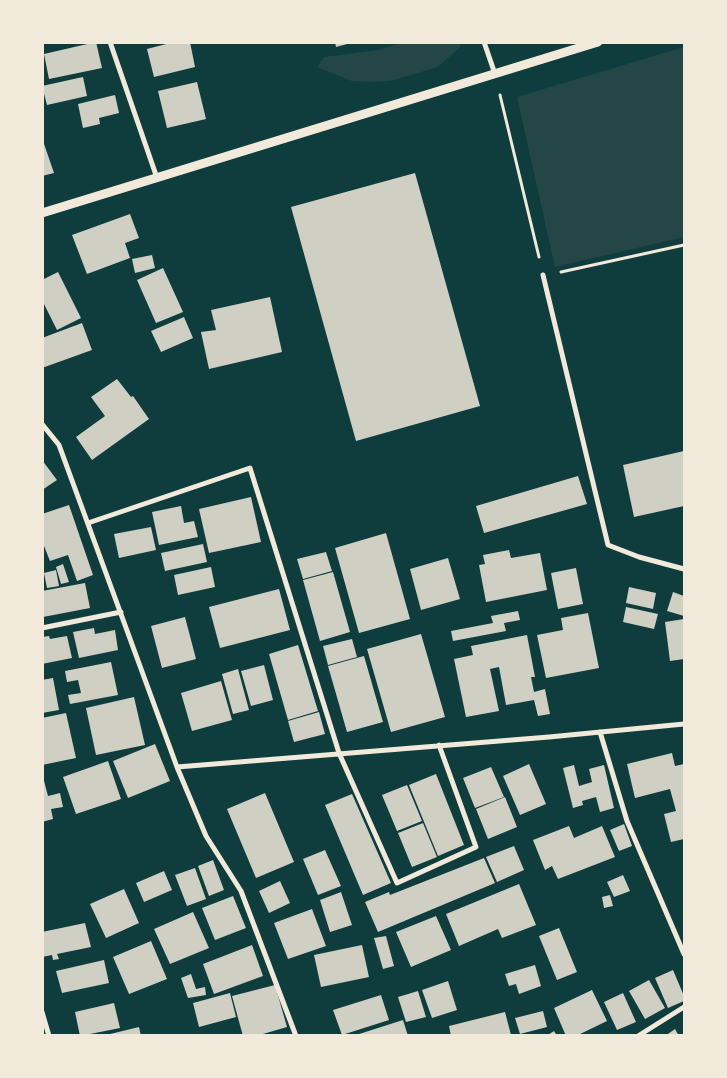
<!DOCTYPE html>
<html>
<head>
<meta charset="utf-8">
<style>
	body { margin:0 }
	#map { position:relative; width:727px; height:1078px; overflow:hidden; background:#0f3d3e; font-family:Karla,sans-serif }
	canvas { display:block }
	.frame { position:absolute; inset:0; border:44px solid #f1e9da; pointer-events:none }
</style>
</head>
<body>
<div id="map">
<canvas width="727" height="1078"></canvas>
<div class="frame"></div>
</div>
<script>
const c = document.querySelector('canvas').getContext('2d');
c.lineJoin = 'round';
function paint(path, color) {
  c.fillStyle = color;
  c.fill(path, 'evenodd');
}
function trace(path, color, width, dash) {
  c.strokeStyle = color;
  c.lineWidth = width;
  c.lineCap = dash ? 'butt' : 'round';
  c.setLineDash(dash || []);
  c.stroke(path);
}
paint(new Path2D(`
	M400,43H461L460,47L438,67L390,81L369,82L352,81L317,67L324,57L378,50Z
	M684,47V237L555,267L517,97Z`), '#244646');
paint(new Path2D(`
	M96,42L102,68L49,79L44,54Z
	M174,42H190L195,67L154,77L147,49Z
	M335,42H350L351,43L336,47Z
	M83,77L87,96L47,105L42,86Z
	M197,82L206,119L167,128L158,91Z
	M115,95L119,113L99,118L100,124L83,128L78,104Z
	M42,138L54,173L42,176Z
	M415,173L480,406L356,441L291,207Z
	M130,214L139,238L125,243L130,258L87,274L72,235Z
	M152,255L155,268L135,273L132,259Z
	M163,268L183,312L156,323L137,280Z
	M58,272L81,318L57,330L42,300V280Z
	M270,297L282,352L209,369L201,332L216,330L211,310Z
	M184,317L193,338L161,352L151,331Z
	M82,323L92,350L42,368V338Z
	M117,379L131,397L133,396L149,419L92,460L76,437L105,416L91,397Z
	M684,451V506L634,517L623,465Z
	M42,460L57,480L42,490Z
	M578,476L587,504L484,533L476,506Z
	M251,497L261,542L209,553L199,509Z
	M69,505L93,575L77,581L68,555L50,561L42,541V514Z
	M181,506L184,523L194,521L198,537L159,545L152,512Z
	M151,527L156,550L119,558L114,534Z
	M386,533L410,619L359,633L335,548Z
	M203,544L207,562L165,571L161,553Z
	M509,550L511,558L540,553L547,590L486,602L479,565L485,564L483,555Z
	M326,552L332,571L303,579L297,559Z
	M448,558L460,599L421,610L410,569Z
	M63,564L69,582L61,584L56,567Z
	M211,567L215,587L178,595L174,575Z
	M576,568L583,604L558,609L551,573Z
	M56,570L59,586L47,588L44,573Z
	M333,572L350,632L320,641L303,580Z
	M85,583L90,608L43,617L42,591Z
	M629,587L656,593L653,609L626,603Z
	M279,589L290,630L220,648L209,607Z
	M673,592L684,596V616L667,611Z
	M626,607L658,614L654,629L623,622Z
	M518,611L520,620L504,623L506,631L453,641L451,631L493,623L491,616Z
	M588,613L599,668L546,678L537,635L563,630L561,618Z
	M185,617L196,659L162,668L151,626Z
	M684,619V659L670,661L665,622Z
	M94,628L95,634L115,630L118,650L79,658L73,632Z
	M421,634L445,717L391,732L367,649Z
	M527,635L535,677H531L534,692L545,689L550,714L538,716L534,700L506,705L499,667L490,669L499,711L466,717L454,659L473,655L471,646Z
	M49,636L50,639L67,636L72,658L42,664V637Z
	M352,639L357,657L328,665L323,646Z
	M298,645L318,711L288,720L269,654Z
	M364,656L383,722L347,732L328,666Z
	M111,662L118,695L70,704L68,695L81,693L78,680L67,682L65,671Z
	M264,665L273,700L251,706L241,671Z
	M238,669L249,710L233,714L222,674Z
	M53,678L59,710L42,713V680Z
	M221,681L232,720L192,731L181,693Z
	M134,697L145,745L96,755L86,708Z
	M319,712L325,734L294,742L288,721Z
	M66,713L76,758L42,765V718Z
	M155,744L170,781L128,798L113,761Z
	M672,753L675,766L684,764V839L671,842L664,814L676,811L670,789L635,798L627,764Z
	M108,761L121,799L76,814L63,777Z
	M529,764L546,804L520,815L503,776Z
	M574,765L579,786L592,782L589,769L604,765L614,808L600,812L596,797L582,801L583,805L573,808L563,768Z
	M491,767L504,797L475,808L463,778Z
	M42,773L48,796L60,793L63,807L51,809L53,819L42,822Z
	M436,774L464,845L438,856L409,785Z
	M407,785L422,821L397,831L382,795Z
	M265,793L294,862L256,878L227,809Z
	M352,794L391,883L363,895L325,805Z
	M505,797L517,827L488,839L476,809Z
	M423,823L437,857L412,867L398,833Z
	M624,824L632,846L619,851L610,830Z
	M569,826L574,838L602,826L615,857L558,879L552,866L545,870L533,840Z
	M514,846L524,870L497,882L486,857Z
	M325,850L341,886L318,895L303,859Z
	M484,858L495,883L378,932L365,902L389,892L390,895Z
	M213,860L224,890L209,896L198,866Z
	M195,868L206,899L187,906L175,875Z
	M164,871L172,890L144,902L136,883Z
	M623,875L630,891L614,897L607,882Z
	M280,881L290,903L269,913L259,891Z
	M519,884L536,925L502,938L498,929L459,946L446,914Z
	M124,889L139,923L106,938L90,904Z
	M341,892L352,925L330,932L320,900Z
	M610,895L613,906L604,908L602,897Z
	M233,896L246,928L215,940L202,908Z
	M312,909L326,946L288,959L274,923Z
	M193,912L209,948L170,964L154,929Z
	M436,916L451,950L411,967L396,932Z
	M85,923L91,947L57,954L59,959L53,960L52,955L42,957V932Z
	M559,928L577,972L557,980L539,936Z
	M386,936L394,966L383,969L374,938Z
	M151,941L167,979L129,994L113,957Z
	M252,945L263,976L214,994L203,964Z
	M362,945L369,977L321,987L314,955Z
	M104,960L109,983L62,993L56,971Z
	M535,965L541,986L519,994L516,984L509,986L505,974Z
	M673,970L684,996V1001L668,1008L655,978Z
	M191,974L196,989L205,987L206,995L188,998L181,978Z
	M649,980L665,1008L645,1019L629,991Z
	M448,981L457,1010L432,1018L422,990Z
	M275,985L287,1027L256,1036H243L232,996Z
	M592,990L607,1021L576,1036H566L554,1008Z
	M418,991L426,1017L406,1022L398,997Z
	M230,993L236,1017L199,1027L193,1003Z
	M623,993L636,1022L617,1030L604,1002Z
	M381,995L389,1020L342,1035L333,1010Z
	M114,1003L120,1028L80,1036L75,1012Z
	M543,1011L547,1027L520,1034L515,1018Z
	M505,1012L511,1035L451,1036L449,1026Z
	M403,1020L408,1036H356V1035Z
	M139,1027L141,1036H106V1035Z
	M675,1029L679,1036H665Z
	M554,1031L557,1036H546Z`), '#cfcfc3');
trace(new Path2D(`
	M500,95L539,257
	M561,272L684,245`), '#f1e9da', 3);
trace(new Path2D(`
	M110,42L157,178
	M484,42L495,74
	M543,275L608,545L639,557L684,569
	M42,424L59,445L177,767L206,836L241,891L296,1036
	M88,523L250,468L339,753L397,883L476,847L439,745
	M42,628L121,612
	M600,732L627,821L684,954
	M177,767L549,737L684,724
	M42,1012L49,1036
	M638,1036L684,1007`), '#f1e9da', 5);
trace(new Path2D(`
	M42,213L598,42`), '#f1e9da', 9);
</script>
</body>
</html>
